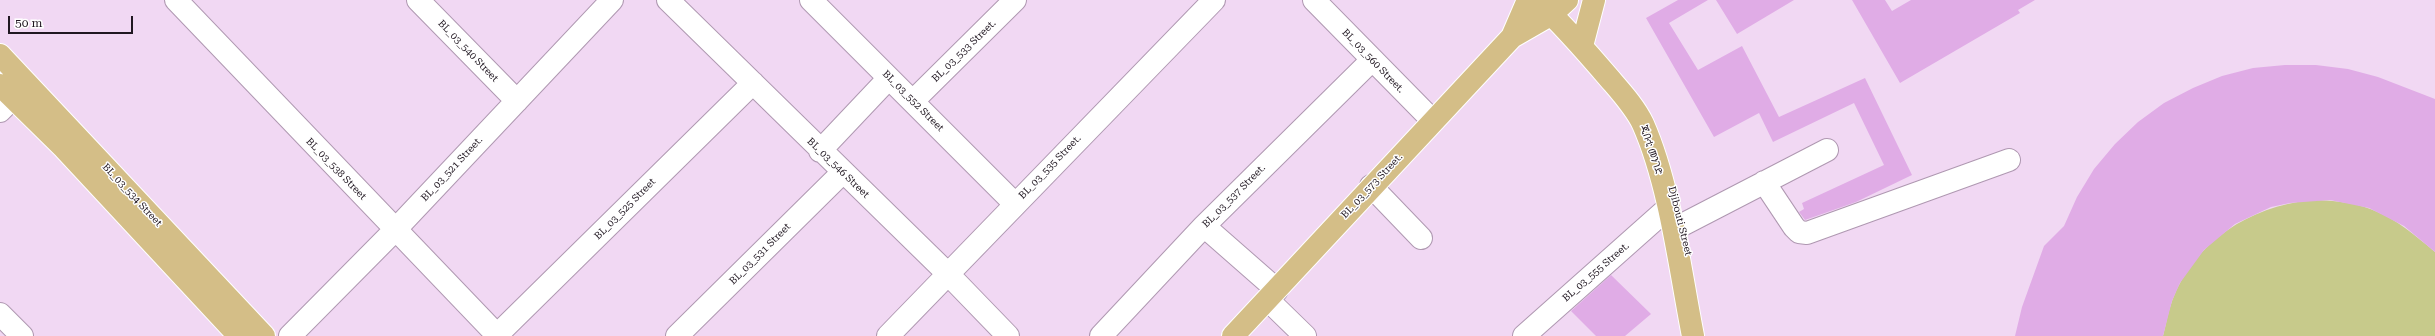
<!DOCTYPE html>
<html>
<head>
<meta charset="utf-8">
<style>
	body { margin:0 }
	#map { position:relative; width:2435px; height:336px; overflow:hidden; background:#f1d8f3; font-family:"Roboto Serif",serif }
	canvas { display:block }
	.scale { position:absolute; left:8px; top:16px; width:125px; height:18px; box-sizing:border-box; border:2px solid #201721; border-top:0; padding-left:5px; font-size:12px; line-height:14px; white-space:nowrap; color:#201721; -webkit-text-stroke:3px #fff; paint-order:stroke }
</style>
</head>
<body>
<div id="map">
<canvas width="2435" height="336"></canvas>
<div class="scale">50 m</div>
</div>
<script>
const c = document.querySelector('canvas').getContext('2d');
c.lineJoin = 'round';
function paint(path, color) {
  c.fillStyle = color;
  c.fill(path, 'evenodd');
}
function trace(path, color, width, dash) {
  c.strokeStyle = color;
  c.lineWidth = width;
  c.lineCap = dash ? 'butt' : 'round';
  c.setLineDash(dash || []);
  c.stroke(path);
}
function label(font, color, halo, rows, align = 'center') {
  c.font = font + ' "Roboto Serif","Noto Sans Ethiopic",serif';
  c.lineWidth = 3;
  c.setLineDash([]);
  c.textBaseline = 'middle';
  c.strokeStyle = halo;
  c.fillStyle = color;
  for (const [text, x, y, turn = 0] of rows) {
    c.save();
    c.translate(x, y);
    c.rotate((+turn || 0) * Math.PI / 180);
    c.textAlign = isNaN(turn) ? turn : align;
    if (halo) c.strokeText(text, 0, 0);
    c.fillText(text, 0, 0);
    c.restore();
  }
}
paint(new Path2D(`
	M2310,200C2368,200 2392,215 2435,252V336H2163C2166,324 2168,312 2172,301C2194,241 2250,207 2310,200Z`), '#c7ca8b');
paint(new Path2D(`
	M1678,0H1708L1669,23L1698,70L1742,46L1779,117L1865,78L1912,175L1856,202L1805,220L1799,212L1804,209L1802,203L1884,165L1854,103L1773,142L1759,113L1714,137L1646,18Z
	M1716,0H1794L1737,34Z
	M1852,0H1885L1892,11L1911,0H2035L2018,10L2020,13L1900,83Z
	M2285,65H2316L2348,69L2378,77L2435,99V252L2404,226L2369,208L2330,200L2290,203L2271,207L2235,224L2204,250L2180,283L2172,301L2163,336H2015L2022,307L2044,246L2064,226L2077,197L2094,169L2115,144L2138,122L2164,103L2193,88L2222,76L2253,68Z
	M1611,275L1651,314L1625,336H1596L1571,311Z`), '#e0ace6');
const minor = new Path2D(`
	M176,0L498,336
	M418,0L517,101
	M668,0L948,274L1008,336
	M811,0L1015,204
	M1314,0L1433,121
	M913,101L1015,0
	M0,111L13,98
	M820,151L889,78
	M1764,182L1794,227L1799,232L1807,233L2009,160
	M1371,186L1421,238
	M1682,225L1827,150
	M1204,226L1277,290
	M1268,300L1305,336
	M0,314L22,336
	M497,335L753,83
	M290,336L395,230L612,0
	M677,336L842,173
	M888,336L1214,0
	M1101,336L1204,226L1372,60
	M1524,336L1668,208`);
const major = new Path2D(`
	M1537,0C1563,25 1586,51 1609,78C1621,92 1635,107 1643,124C1670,185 1680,270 1693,336
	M1512,37L1528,0
	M1582,46L1594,0
	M0,55L264,336
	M0,85L64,148L239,336
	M1233,336L1512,37L1552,14L1567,0`);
trace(minor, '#af98b1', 24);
trace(major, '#fff', 24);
trace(minor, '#fff', 22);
trace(major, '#d4be87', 22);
label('10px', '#201721', '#fff', [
	["BL_03_540 Street",468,51,46],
	["BL_03_533 Street.",964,51,-44],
	["BL_03_560 Street.",1373,61,46],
	["BL_03_552 Street",913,101,45],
	["ጂቡቲ መንገድ",1651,150,72],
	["BL_03_535 Street.",1050,167,-46],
	["BL_03_546 Street",838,168,44],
	["BL_03_538 Street",336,169,46],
	["BL_03_521 Street.",452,169,-47],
	["BL_03_573 Street.",1372,186,-47],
	["BL_03_534 Street",132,195,47],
	["BL_03_537 Street.",1234,196,-45],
	["BL_03_525 Street",625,209,-45],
	["Djibouti Street",1680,221,76],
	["BL_03_531 Street",760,254,-45],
	["BL_03_555 Street.",1596,272,-41]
]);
</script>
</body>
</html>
